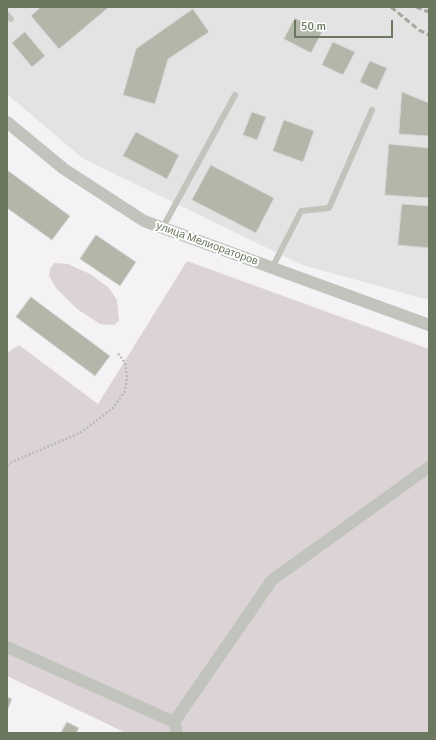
<!DOCTYPE html>
<html>
<head>
<meta charset="utf-8">
<style>
	body { margin:0 }
	#map { position:relative; width:436px; height:740px; overflow:hidden; background:#f5f2f5; font-family:Signika,sans-serif }
	canvas { display:block }
	.frame { position:absolute; inset:0; border:8px solid #6b775e; pointer-events:none }
	.scale { position:absolute; left:294px; top:20px; width:99px; height:18px; box-sizing:border-box; border:2px solid #6b775e; border-top:0; padding-left:5px; font-size:12px; line-height:14px; white-space:nowrap; color:#6b775e; -webkit-text-stroke:3px #fff; paint-order:stroke }
</style>
</head>
<body>
<div id="map">
<canvas width="436" height="740"></canvas>
<div class="frame"></div>
<div class="scale">50 m</div>
</div>
<script>
const c = document.querySelector('canvas').getContext('2d');
c.lineJoin = 'round';
function paint(path, color) {
  c.fillStyle = color;
  c.fill(path, 'evenodd');
}
function trace(path, color, width, dash) {
  c.strokeStyle = color;
  c.lineWidth = width;
  c.lineCap = dash ? 'butt' : 'round';
  c.setLineDash(dash || []);
  c.stroke(path);
}
function label(font, color, halo, rows, align = 'center') {
  c.font = font + ' Signika,sans-serif';
  c.lineWidth = 4;
  c.setLineDash([]);
  c.textBaseline = 'middle';
  c.strokeStyle = halo;
  c.fillStyle = color;
  for (const [text, x, y, turn = 0] of rows) {
    c.save();
    c.translate(x, y);
    c.rotate((+turn || 0) * Math.PI / 180);
    c.textAlign = isNaN(turn) ? turn : align;
    if (halo) c.strokeText(text, 0, 0);
    c.fillText(text, 0, 0);
    c.restore();
  }
}
paint(new Path2D(`
	M7,7H429V300L302,265L82,158L7,94Z`), '#e4e3e3');
paint(new Path2D(`
	M187,261L429,349V733H126L7,676V353L19,345L98,404Z
	M54,263L68,264L90,274L109,288L117,300L119,321L114,325L100,324L77,309L56,288L49,276L50,269Z`), '#dcd3d7');
const building = new Path2D(`
	M41,7H109L59,49L31,16Z
	M193,9L209,32L168,59L155,104L123,95L136,49Z
	M295,18L322,32L311,53L284,39Z
	M25,32L45,56L32,67L12,43Z
	M333,42L355,52L343,75L322,65Z
	M370,61L387,68L377,90L360,82Z
	M402,92L429,103V136L399,134Z
	M252,112L266,117L257,140L243,135Z
	M284,120L314,131L303,162L273,151Z
	M136,132L179,155L167,179L123,156Z
	M389,144L429,148V198L385,195Z
	M211,165L274,198L256,233L192,200Z
	M7,170L70,216L52,240L7,208Z
	M402,204L429,206V248L398,245Z
	M96,235L136,262L120,286L80,259Z
	M31,297L110,356L95,376L16,317Z
	M7,697L12,699L7,711Z
	M67,722L79,728L76,733H61Z`);
paint(building, '#b2b7aa');
trace(building, '#d7d5d7', 1);
trace(new Path2D(`
	M7,465L14,461L80,433L113,408L125,391L127,377L125,363L117,352`), '#b8bbb5', 2.5, [2, 2]);
trace(new Path2D(`
	M7,15L11,19
	M163,227L235,95
	M272,268L301,211L329,208L372,110`), '#c1c4bc', 6);
trace(new Path2D(`
	M7,122L64,169L144,221L429,325
	M7,647L174,722
	M177,733L174,722L272,580L429,467`), '#c1c4bc', 12);
trace(new Path2D(`
	M391,7L419,30L429,35
	M416,7L429,12`), '#a3a99c', 3, [6, 3]);
label('11px', '#6b775e', '#fff', [
	["улица Мелиораторов",207,244,20]
]);
</script>
</body>
</html>
